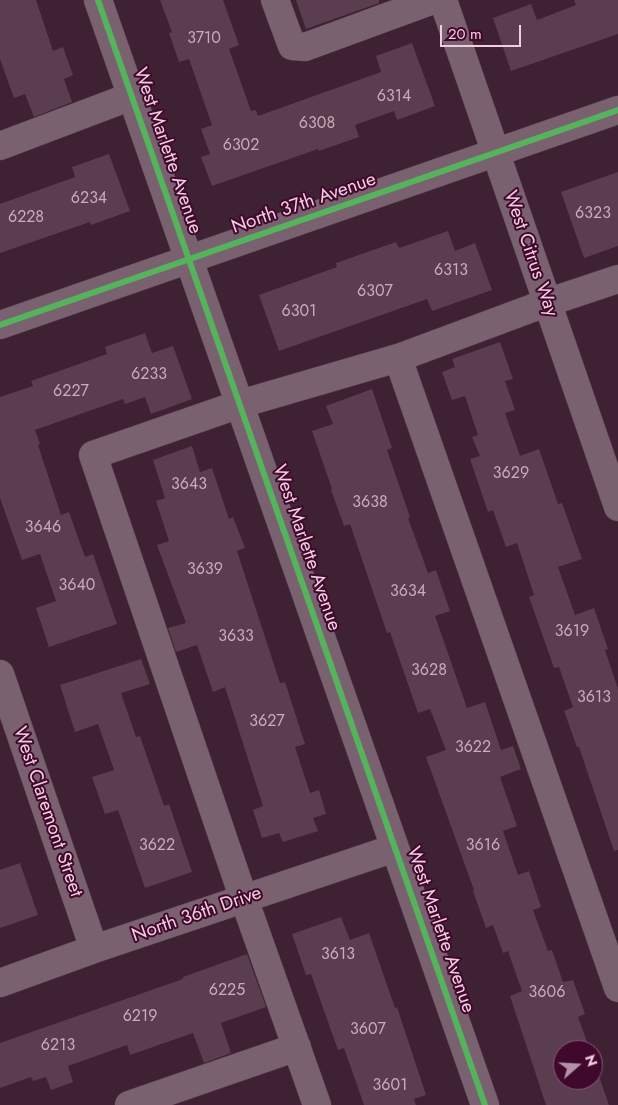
<!DOCTYPE html>
<html>
<head>
<meta charset="utf-8">
<style>
	body { margin:0 }
	#map { position:relative; width:618px; height:1105px; overflow:hidden; background:#3f2134; font-family:Jost,sans-serif }
	canvas { display:block }
	.north { position:absolute; left:553px; top:1040px; width:50px; height:50px; box-sizing:border-box; background:#41082d; border:1px solid #885775; border-radius:50%; rotate:71deg; font-size:14px; font-weight:700; line-height:20px; text-align:center; color:#f3cee1 }
	.north::after { content:''; display:block; margin:auto; width:18px; height:22px; background:#b491a4; clip-path:polygon(50% 0,100% 100%,50% 72%,0 100%) }
	.scale { position:absolute; left:440px; top:25px; width:81px; height:22px; box-sizing:border-box; border:2px solid #f3cee1; border-top:0; padding-left:6px; font-size:15px; line-height:18px; white-space:nowrap; color:#f3cee1; -webkit-text-stroke:4px #41082d; paint-order:stroke }
</style>
</head>
<body>
<div id="map">
<canvas width="618" height="1105"></canvas>
<div class="north">N</div>
<div class="scale">20 m</div>
</div>
<script>
const c = document.querySelector('canvas').getContext('2d');
c.lineJoin = 'round';
function paint(path, color) {
  c.fillStyle = color;
  c.fill(path, 'evenodd');
}
function trace(path, color, width, dash) {
  c.strokeStyle = color;
  c.lineWidth = width;
  c.lineCap = dash ? 'butt' : 'round';
  c.setLineDash(dash || []);
  c.stroke(path);
}
function label(font, color, halo, rows, align = 'center') {
  c.font = font + ' Jost,sans-serif';
  c.lineWidth = 4;
  c.setLineDash([]);
  c.textBaseline = 'middle';
  c.strokeStyle = halo;
  c.fillStyle = color;
  for (const [text, x, y, turn = 0] of rows) {
    c.save();
    c.translate(x, y);
    c.rotate((+turn || 0) * Math.PI / 180);
    c.textAlign = isNaN(turn) ? turn : align;
    if (halo) c.strokeText(text, 0, 0);
    c.fillText(text, 0, 0);
    c.restore();
  }
}
paint(new Path2D(`
	M0,0H36L53,51L63,47L73,75L64,79L72,102L34,117L25,94L14,98L0,59Z
	M160,0H223L239,45L229,49L251,111L256,110L258,116L381,72L376,56L412,43L435,106L397,120L394,111L355,125L359,137L319,151L318,149L212,186L201,157L210,154L201,129L212,125L189,59L179,62L169,33L172,32Z
	M296,0H379V3L306,29Z
	M574,0H618V34L511,71L493,18L531,4L537,20L576,5Z
	M109,154L130,211L91,225L90,222L0,253V204L75,177L72,167Z
	M618,172V246L584,258L561,192Z
	M448,231L455,251L475,243L492,290L432,311L427,299L279,351L259,295L337,267L336,263L396,242L399,248Z
	M145,333L152,353L173,346L192,399L151,414L145,397L125,404L123,399L35,430L40,444L38,445L61,515L69,512L85,557L93,554L117,624L49,647L36,608L56,601L40,554L22,560L0,498V397L33,386L31,381L107,354L105,347Z
	M500,342L513,379L505,381L515,410L505,413L520,456L539,449L558,504L562,503L582,559L558,567L575,615L594,608L608,649L605,650L618,689V850L614,851L579,747H577L564,711L573,707L559,667L554,668L529,597L534,595L517,543L506,547L493,510L488,512L470,459L480,456L472,437L478,435L465,396L452,400L442,372L455,367L452,359Z
	M372,389L392,448L387,450L410,517L408,518L428,573L436,570L450,611L435,616L467,708L485,702L501,750L513,746L521,769L500,777L517,826L503,831L518,875L529,871L541,907L533,910L548,951L552,950L563,982L573,980L585,1014L578,1017L590,1050H563V1080H593V1059L609,1105H546L510,996L522,991L508,951L503,953L493,925L486,928L473,891L474,890L426,757L446,750L430,709L418,713L390,632L387,633L350,524L344,526L331,490L332,489L312,431L333,424L326,406Z
	M192,446L200,472L212,468L229,519L233,517L245,548L237,551L280,683L285,682L305,744L295,747L310,793L319,790L326,814L313,818L318,831L283,842L279,833L262,838L253,810L263,806L225,687L213,692L197,645L176,652L168,628L186,623L157,545L169,541L156,501L165,498L153,460Z
	M141,659L150,684L121,693L136,737L140,736L164,806L169,804L192,872L145,888L118,810L105,814L92,777L114,770L98,724L75,732L60,685Z
	M20,863L38,915L0,928V870Z
	M341,917L350,940L369,933L395,1008L397,1007L426,1095L414,1099L416,1105H364L344,1048L338,1050L311,974L306,975L292,934Z
	M247,954L266,1007L221,1023L231,1053L204,1063L193,1033L130,1055L127,1045L68,1066L73,1082L51,1090L46,1077L33,1081L31,1077L0,1088V1043L183,979V977Z`), '#5a3d4f');
const minor = new Path2D(`
	M98,0L485,1105
	M275,0L292,46L305,47L433,0
	M443,0L618,507
	M0,146L132,96
	M0,325L618,110
	M398,358L618,988
	M0,674L94,949
	M0,983L94,949L395,848
	M129,1105L297,1047
	M317,1105L237,879L93,455L240,404L398,358L546,303L618,279`);
trace(minor, '#593f4e', 29);
trace(minor, '#79616f', 28);
trace(new Path2D(`
	M98,0L485,1105
	M0,325L618,110`), '#56b35d', 6);
label('16px', '#cdaabc', null, [
	["3710",204,39],
	["6314",394,97],
	["6308",317,124],
	["6302",241,146],
	["6234",89,199],
	["6323",593,214],
	["6228",26,218],
	["6313",451,271],
	["6307",375,292],
	["6301",299,312],
	["6233",149,375],
	["6227",71,392],
	["3629",511,474],
	["3643",189,485],
	["3638",370,503],
	["3646",43,528],
	["3639",205,570],
	["3640",77,586],
	["3634",408,592],
	["3619",572,632],
	["3633",236,637],
	["3628",429,671],
	["3613",594,698],
	["3627",267,722],
	["3622",473,748],
	["3622",157,846],
	["3616",483,846],
	["3613",338,955],
	["6225",227,991],
	["3606",547,993],
	["6219",140,1017],
	["3607",368,1030],
	["6213",58,1046],
	["3601",390,1086]
]);
label('19px', '#f3cee1', '#41082d', [
	["West Marlette Avenue",167,151,71],
	["North 37th Avenue",304,204,-19],
	["West Citrus Way",530,254,71],
	["West Marlette Avenue",306,548,71],
	["West Claremont Street",47,812,71],
	["North 36th Drive",197,915,-19],
	["West Marlette Avenue",440,930,71]
]);
</script>
</body>
</html>
